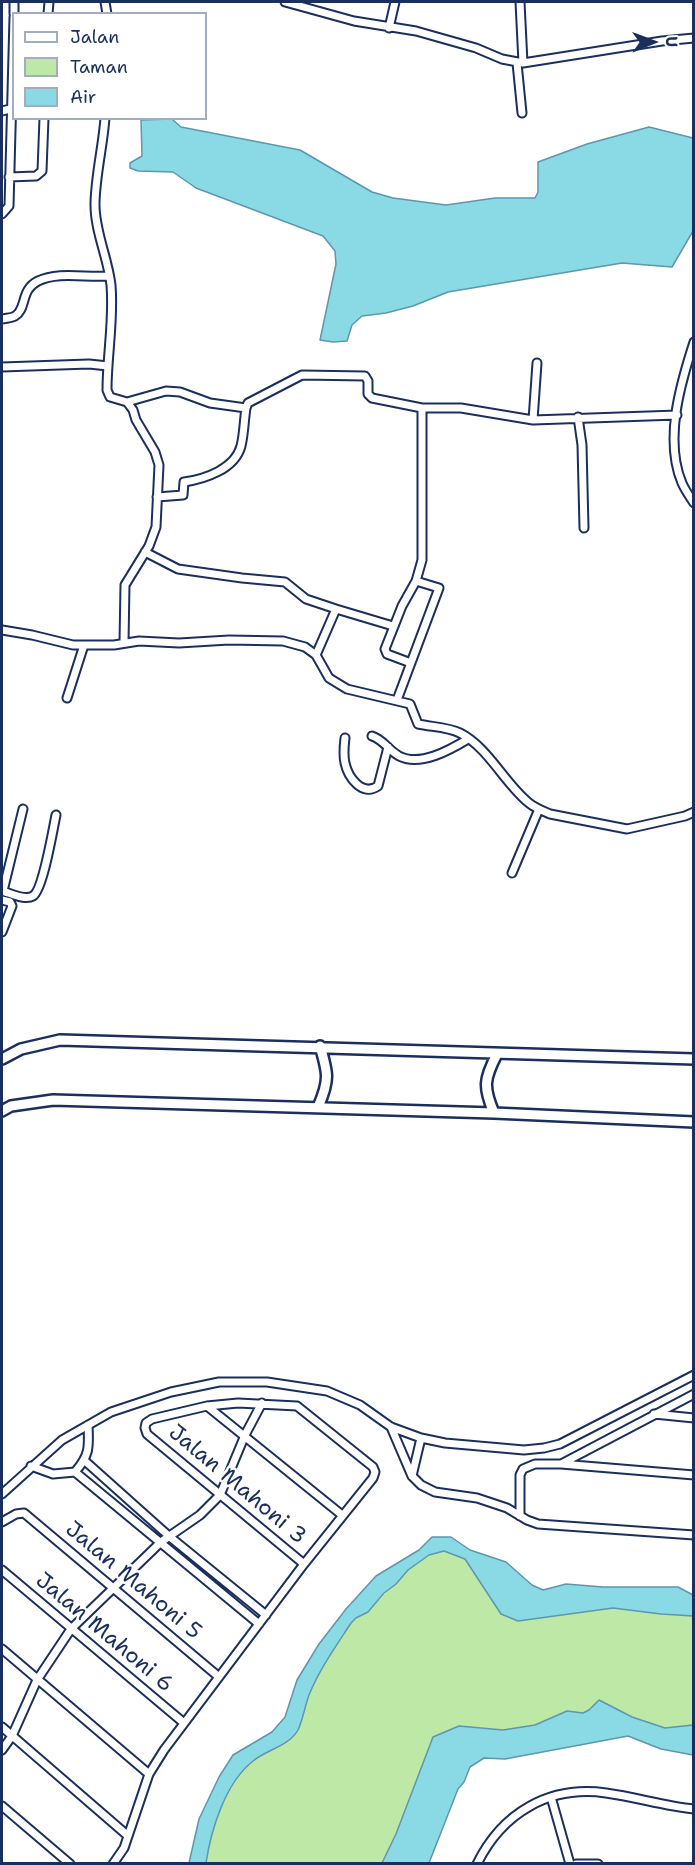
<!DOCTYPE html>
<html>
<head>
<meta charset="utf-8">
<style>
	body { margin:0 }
	#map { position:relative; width:695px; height:1865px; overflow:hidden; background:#fff; font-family:"Shantell Sans",sans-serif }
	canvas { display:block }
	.frame { position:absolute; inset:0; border:3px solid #1b2f5e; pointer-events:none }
	.legend { position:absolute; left:12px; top:12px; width:195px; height:108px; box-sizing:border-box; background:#fff; border:2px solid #a4acbf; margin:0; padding:8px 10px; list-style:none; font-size:18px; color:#1b2f5e }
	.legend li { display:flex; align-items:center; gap:12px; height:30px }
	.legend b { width:30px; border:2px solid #a4acbf }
	.north { position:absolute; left:623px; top:12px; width:60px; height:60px; -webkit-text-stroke:4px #fff; paint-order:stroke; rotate:89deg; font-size:16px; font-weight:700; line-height:24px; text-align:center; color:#1b2f5e }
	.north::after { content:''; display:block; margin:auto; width:21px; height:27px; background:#1b2f5e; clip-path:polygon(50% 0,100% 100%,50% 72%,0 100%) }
</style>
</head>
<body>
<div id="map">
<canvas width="695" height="1865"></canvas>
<div class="frame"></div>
<ul class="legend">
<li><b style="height:8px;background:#fff"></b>Jalan</li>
<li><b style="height:16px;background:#bde8a5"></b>Taman</li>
<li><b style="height:16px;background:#8adae6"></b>Air</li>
</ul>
<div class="north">U</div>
</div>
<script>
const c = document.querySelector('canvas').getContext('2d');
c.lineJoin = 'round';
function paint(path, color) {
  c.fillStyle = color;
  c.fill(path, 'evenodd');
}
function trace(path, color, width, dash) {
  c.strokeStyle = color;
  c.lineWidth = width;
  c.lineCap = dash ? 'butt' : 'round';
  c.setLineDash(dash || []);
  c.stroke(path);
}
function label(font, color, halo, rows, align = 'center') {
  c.font = font + ' "Shantell Sans",sans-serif';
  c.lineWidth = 5;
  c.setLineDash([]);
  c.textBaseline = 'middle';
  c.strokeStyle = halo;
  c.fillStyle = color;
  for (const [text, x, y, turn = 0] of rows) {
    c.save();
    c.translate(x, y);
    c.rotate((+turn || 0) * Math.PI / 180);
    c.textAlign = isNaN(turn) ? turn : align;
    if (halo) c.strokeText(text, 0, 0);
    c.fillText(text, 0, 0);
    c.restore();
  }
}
paint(new Path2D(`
	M444,1551L465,1559L518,1621L613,1608L661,1614L693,1616V1725L665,1728L632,1717L599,1700L589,1710L583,1713L567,1711L535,1725L503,1730L459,1726L396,1834L382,1863L206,1864C211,1830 225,1783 253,1761C266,1750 289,1746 298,1730C303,1719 305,1706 309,1695C319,1670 336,1646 351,1623C356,1617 365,1616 370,1610C384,1595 411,1562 430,1554C434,1553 439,1552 444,1551Z`), '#bde8a5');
const water = new Path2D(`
	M141,120L172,119L181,127L300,150L372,192L393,198L446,205L495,198H535L538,192V162L587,144L649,127L693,138V231L672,267L622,263L448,292L413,306L386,313L362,316L352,325L347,341L333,342L320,340L336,264L335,251L323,236L196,188L173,172L138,171L130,168V163L142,156Z
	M432,1537H451L470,1550L506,1562L532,1585L543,1590L566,1584L603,1587H678L693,1595V1616L661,1614L613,1608L518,1621L501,1614L465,1559L444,1551L429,1555L408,1570L396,1584L384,1593L368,1612L356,1618L351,1623C336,1646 319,1670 309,1695C305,1706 303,1719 298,1730C289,1746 266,1750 253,1761C225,1783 211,1830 206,1863H189L199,1819L219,1777L233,1755L272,1732L285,1717L297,1680L319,1644L346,1609L376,1576L419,1550Z
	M599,1700L632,1717L665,1728L693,1725V1755L661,1749L628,1736L505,1759L484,1758L470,1767L464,1782L458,1789L429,1863H382L396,1834L433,1737L459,1726L503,1730L535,1725L567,1711L583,1713L589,1710Z`);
paint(water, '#8adae6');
trace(water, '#5e96b0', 1.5);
const minor = new Path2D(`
	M105,2L107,14
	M285,2L354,21L416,31L476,48L502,59L523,63L662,41L694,38
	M520,2L523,63
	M14,14V2
	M48,14L49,2
	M389,28L395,2
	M517,63L522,113
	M2,111L14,108
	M105,118C103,146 95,178 95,205C95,232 108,258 111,285C114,321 107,355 107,390L110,397L127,402L133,410L136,420L155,452L159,465L156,527L149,546L125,585L124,642
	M9,177L36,176L42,171L44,118
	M2,214L9,206L14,17
	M2,319C6,318 12,318 15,316C27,309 20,290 38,281C59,271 86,278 109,276
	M694,342C680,385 664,440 682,483C685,490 690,497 694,503
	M2,367L89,364L108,366
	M127,402L166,391L180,392L210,403L246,408
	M578,417L582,445L584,528
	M533,420L537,363
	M157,497L183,495L184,482C205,479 235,469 241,446C244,434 244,421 246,408L248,403L302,375L365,376L368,381V394L372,398L422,408H461L533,420L677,415
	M145,552L178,569L242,578L285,582L306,599L336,609
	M2,630L32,635L73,645H114L139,641L179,643L229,640L283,641L305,647L316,655L329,678L347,689L410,704L418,724C432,727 448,727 460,733C488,747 505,784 529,803C535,808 543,811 550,814L627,829L685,816L694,812
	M316,655L336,609L393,626
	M411,663L387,654L385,649L402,606L416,581L422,560V408
	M67,698L84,645
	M397,700L439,588L416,581
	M372,736C384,740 388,750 399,756C420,767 450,750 468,739
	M345,738C344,747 343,755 345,763C348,777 362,797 378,786L388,747
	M512,873L539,809
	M2,891C10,893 25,901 33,896C43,890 53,829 56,815
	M3,891L23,809
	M2,900L10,902L12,906L2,932
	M207,1406L342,1515
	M654,1414L694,1418
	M391,1427L412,1476L421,1485L435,1492L477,1498L507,1508L527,1520L538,1524L694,1535
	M85,1461L170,1537L266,1615
	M561,1464L694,1475
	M31,1466L53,1474L75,1472C90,1455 89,1447 88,1425
	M75,1472L259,1624
	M412,1476L421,1438
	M2,1494L62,1440L111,1412L171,1392L219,1382H267L327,1391L360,1405L391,1427L421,1438L445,1443L524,1450L544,1448L560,1444L694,1375
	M520,1516V1475L523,1469L535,1464H561L694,1394
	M2,1522L16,1514L24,1513L219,1677
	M2,1570L184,1723
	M2,1649L149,1774
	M2,1727L127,1835
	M2,1750L12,1736L37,1680L71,1629L161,1542L200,1515L220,1495L245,1435L262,1403
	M551,1797L570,1864
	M2,1806L70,1864
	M113,1864L124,1848L149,1774L164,1750L304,1564L373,1478L375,1472L373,1467L297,1406L238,1403L207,1406L152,1419L146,1423L145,1428L147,1434L304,1564
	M477,1864C502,1813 549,1785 606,1793C636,1797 664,1806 694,1809
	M576,1864H598`);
const tertiary = new Path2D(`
	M2,1059L21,1049L60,1040C271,1045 482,1054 694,1059
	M318,1107C330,1080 328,1073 320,1046
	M2,1111L11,1106L53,1100L494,1113L694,1122
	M494,1113C483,1087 484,1079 497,1054`);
trace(minor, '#1b2f5e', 11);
trace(tertiary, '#1b2f5e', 14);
trace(minor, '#fff', 7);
trace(tertiary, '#fff', 9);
label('22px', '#1b2f5e', '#fff', [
	["Jalan Mahoni 3",237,1485,40],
	["Jalan Mahoni 5",133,1581,40],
	["Jalan Mahoni 6",104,1633,40]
]);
</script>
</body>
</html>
